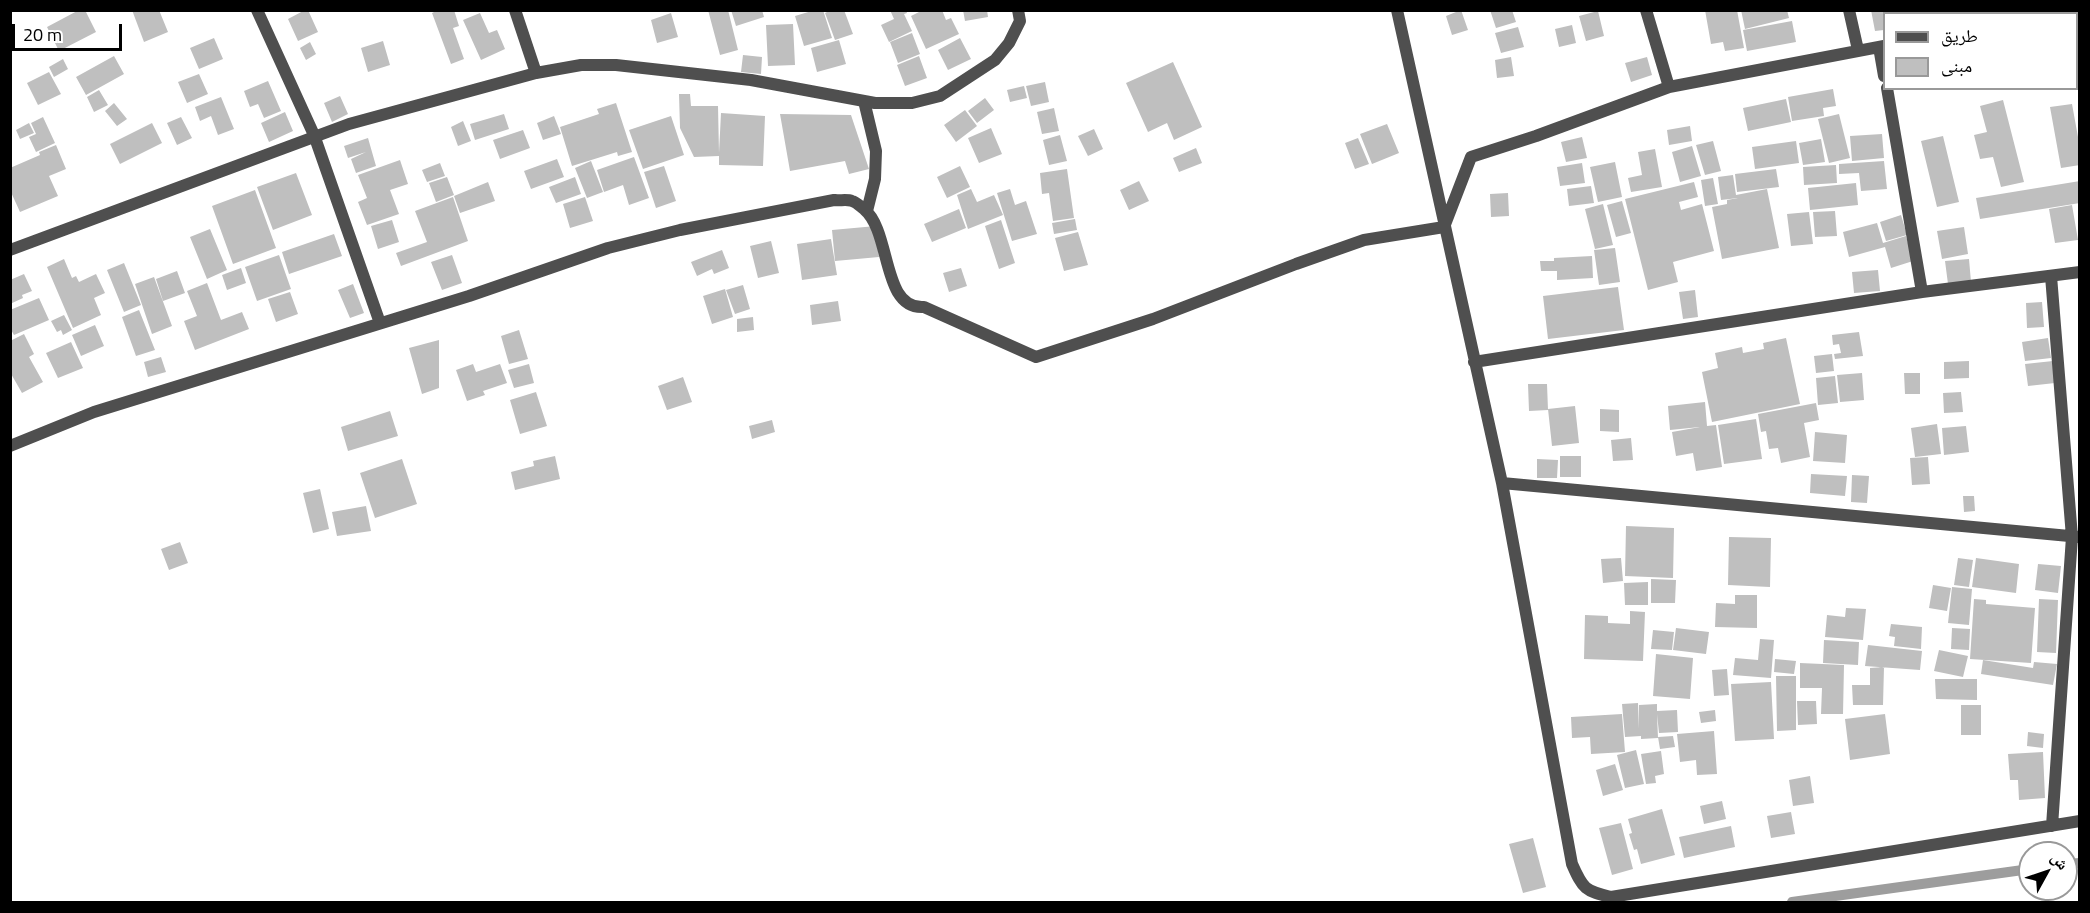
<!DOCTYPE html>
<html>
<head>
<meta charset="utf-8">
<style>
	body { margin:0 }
	#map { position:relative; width:2090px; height:913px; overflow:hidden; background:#fff; font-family:"Titillium Web","Noto Naskh Arabic",sans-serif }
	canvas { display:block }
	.frame { position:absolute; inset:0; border:12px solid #000; pointer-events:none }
	.legend { position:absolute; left:1883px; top:12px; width:195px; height:78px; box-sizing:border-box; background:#fff; border:2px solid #999; margin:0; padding:8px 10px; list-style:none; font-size:18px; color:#000 }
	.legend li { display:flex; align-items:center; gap:12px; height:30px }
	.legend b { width:30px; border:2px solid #999 }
	.north { position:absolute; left:2018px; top:841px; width:60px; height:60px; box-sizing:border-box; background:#fff; border:2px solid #999; border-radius:50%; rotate:50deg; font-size:16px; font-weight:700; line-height:24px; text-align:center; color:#000 }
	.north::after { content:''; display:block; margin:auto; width:21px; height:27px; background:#000; clip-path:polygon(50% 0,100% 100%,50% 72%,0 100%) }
	.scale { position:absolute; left:12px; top:24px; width:110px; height:27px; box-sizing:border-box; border:3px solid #000; border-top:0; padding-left:8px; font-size:18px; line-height:21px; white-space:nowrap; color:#000; -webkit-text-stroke:4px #fff; paint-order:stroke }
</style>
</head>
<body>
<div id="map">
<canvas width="2090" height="913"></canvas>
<div class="frame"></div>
<ul class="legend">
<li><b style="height:8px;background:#4f4f4f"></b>طريق</li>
<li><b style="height:16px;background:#bfbfbf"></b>مبنى</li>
</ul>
<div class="north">ش</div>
<div class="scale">20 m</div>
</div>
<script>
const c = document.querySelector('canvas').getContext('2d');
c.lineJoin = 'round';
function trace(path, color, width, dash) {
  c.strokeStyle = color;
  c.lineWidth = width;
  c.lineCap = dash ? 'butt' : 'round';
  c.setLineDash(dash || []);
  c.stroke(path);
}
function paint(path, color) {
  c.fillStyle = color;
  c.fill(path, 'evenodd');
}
trace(new Path2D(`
	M2066,864L2080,863
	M1792,902L2030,869`), '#9d9d9d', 10);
paint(new Path2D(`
	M79,10H85L96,32L59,51L47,27Z
	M132,10H159L168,32L144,42Z
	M305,10H308L318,32L298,41L288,19Z
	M438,10H454L459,26L453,28L464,59L451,64L432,13Z
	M708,10H728L738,50L720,55Z
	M731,10H762L764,17L736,26Z
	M815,10H823L832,38L804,46L795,16Z
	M831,10H844L853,34L835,40L825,13Z
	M890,10H906L907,13L904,14L912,31L889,42L881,25L894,19Z
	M923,10H942L946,20L951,18L959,34L926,49L911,16Z
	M963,10H987L988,17L965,21Z
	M1461,10L1468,30L1452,35L1446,16Z
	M1490,10H1512L1516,22L1496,28Z
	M1705,10H1737L1744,48L1725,51L1723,42L1711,44Z
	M1741,10H1787L1789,18L1745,29Z
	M1871,10H1957L1958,14H1884V30L1875,31Z
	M1598,11L1604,36L1586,41L1579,16Z
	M480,13L489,33L497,30L505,49L481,60L463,20Z
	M671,13L678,37L657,43L651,20Z
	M1792,21L1796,42L1747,51L1743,30Z
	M793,24L795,65L768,66L766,25Z
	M1572,25L1576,43L1559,47L1555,29Z
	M1518,27L1524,47L1501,53L1495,33Z
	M912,33L920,54L898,63L890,42Z
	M214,38L223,59L199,69L190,48Z
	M960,38L971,59L948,70L938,50Z
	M839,40L846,64L817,72L811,48Z
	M383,41L390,65L368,72L361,48Z
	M310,42L316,54L306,60L300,48Z
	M743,55L762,57L761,74L741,72Z
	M114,56L124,74L86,95L76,77Z
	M919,56L927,78L905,86L897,65Z
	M1511,57L1514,76L1497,78L1495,60Z
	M1647,57L1652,75L1631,82L1625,63Z
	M63,59L68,69L54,77L49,67Z
	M1173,62L1202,127L1174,140L1167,123L1148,132L1126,83Z
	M49,72L61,94L38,105L27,83Z
	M199,74L208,94L187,103L178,82Z
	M268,81L281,111L264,118L258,104L250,107L244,91Z
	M1045,82L1049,102L1031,106L1026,86Z
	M1024,86L1027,98L1010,102L1007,90Z
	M1833,89L1836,106L1823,108L1824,116L1792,121L1788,97Z
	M99,90L108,105L94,112L87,97Z
	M679,94H690L691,106H718L719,153L721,113L765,116L763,166L719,165V156L694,157L680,128Z
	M340,96L348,114L332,122L324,103Z
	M221,97L234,129L218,135L211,116L200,121L195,107Z
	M985,98L994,110L977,123L968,111Z
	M1786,99L1791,122L1748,131L1743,108Z
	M2003,100L2024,182L2001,187L1993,157L1980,159L1974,135L1987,132L1980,106Z
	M114,103L127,119L117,126L105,111Z
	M616,103L632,152L618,156L617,152L572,166L560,127L599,114L597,109Z
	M2072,104L2080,148V165L2061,168L2050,107Z
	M1054,108L1059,131L1042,134L1037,112Z
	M965,110L977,126L956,142L944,125Z
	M285,112L293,131L269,142L261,123Z
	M504,114L509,129L475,140L470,124Z
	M780,114L851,115L869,169L849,174L845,161L790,171Z
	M1839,114L1850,158L1829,163L1818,119Z
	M554,116L561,134L543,140L537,123Z
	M671,116L684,155L643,169L629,130Z
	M43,117L55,143L36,152L29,137L36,134L31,123Z
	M181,117L192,138L177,145L167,123Z
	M463,121L471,141L458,146L451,127Z
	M29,123L34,133L20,139L16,130Z
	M152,123L162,143L120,164L110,144Z
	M1387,124L1399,153L1372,164L1360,134Z
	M1690,126L1692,141L1669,145L1667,130Z
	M991,128L1002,154L979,163L968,138Z
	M1094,129L1103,149L1088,156L1078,136Z
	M523,130L530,148L500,159L493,140Z
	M1882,134L1884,158L1852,161L1850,136Z
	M1060,135L1067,161L1049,165L1043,140Z
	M1943,136L1959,202L1937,207L1921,141Z
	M1582,137L1587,158L1566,162L1561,142Z
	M368,138L376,166L356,173L351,159L366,152L348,158L344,146Z
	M1358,138L1369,164L1355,169L1345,143Z
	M1821,139L1825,162L1803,165L1799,143Z
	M1713,141L1721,171L1705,175L1696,145Z
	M1796,141L1799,163L1755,169L1752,147Z
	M56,145L66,169L49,176L58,196L20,212L10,190V168L40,155L39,152Z
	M1692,146L1701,176L1680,182L1672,152Z
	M1196,148L1202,163L1179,172L1173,158Z
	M1655,149L1662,187L1631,192L1628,178L1642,175L1638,152Z
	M634,157L649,198L629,205L623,185L604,192L597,170Z
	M557,159L564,177L531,189L524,171Z
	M400,160L408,184L390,190L399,214L367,225L358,202L367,198L358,175Z
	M591,161L603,192L587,198L575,168Z
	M1884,161L1887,189L1861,191L1859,173L1839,174V164Z
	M1615,162L1622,197L1598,202L1590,167Z
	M440,163L445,176L427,182L422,170Z
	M1582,163L1585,183L1560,186L1557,167Z
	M1836,165L1837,183L1804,185L1803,167Z
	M664,166L676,201L656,208L644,172Z
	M960,166L970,187L947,198L937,177Z
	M1067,169L1074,218L1053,221L1049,193L1042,194L1040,173Z
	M1776,169L1779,187L1737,192L1735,174Z
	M296,173L312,215L273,230L257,187Z
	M1733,175L1736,195L1767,189L1779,248L1722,259L1712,207L1727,204V200L1738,198L1721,200L1718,177Z
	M447,177L454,195L436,202L429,183Z
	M575,177L581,194L556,203L549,187Z
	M1713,178L1718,204L1705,206L1701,180Z
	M1139,181L1149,201L1129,210L1120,190Z
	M2080,181V203L1980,219L1976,198Z
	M488,182L495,201L460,213L454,196Z
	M1694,182L1698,197L1679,202L1681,210L1702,204L1714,251L1673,262L1678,282L1648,290L1625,199Z
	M1856,183L1858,205L1810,210L1808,188Z
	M1591,186L1594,203L1569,206L1567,189Z
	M971,189L977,202L994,195L1003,215L968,229L957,195Z
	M1010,189L1015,205L1026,201L1037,234L1012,241L997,193Z
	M255,190L276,248L233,264L212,206Z
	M1508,193L1509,216L1491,217L1490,194Z
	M453,197L468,241L401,266L396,253L427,242L415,211Z
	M585,197L593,221L570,228L563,204Z
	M1622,201L1631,233L1616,237L1607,205Z
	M1603,204L1613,245L1595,249L1585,209Z
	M2072,205L2078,240L2055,243L2049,209Z
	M959,209L966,228L932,242L924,224Z
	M1835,211L1837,236L1815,237L1813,212Z
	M1809,212L1813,244L1791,246L1787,214Z
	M1901,215L1907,235L1886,241L1880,222Z
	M1075,219L1077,230L1054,234L1052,223Z
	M392,220L399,242L378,249L371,226Z
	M1001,220L1015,263L999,269L985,226Z
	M1877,223L1883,243L1906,236L1913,261L1891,268L1885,247L1849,257L1843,232Z
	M876,226L879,257L835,261L832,230Z
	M1964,227L1968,254L1942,259L1937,231Z
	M210,229L227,270L207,279L190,237Z
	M1078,232L1088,265L1064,271L1055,238Z
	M334,234L342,256L289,274L282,252Z
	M831,239L837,275L802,280L797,244Z
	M771,241L779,273L758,278L750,246Z
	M1615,248L1620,282L1599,285L1594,250Z
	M722,250L729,268L714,274L712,269L697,276L691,262Z
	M279,255L291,289L257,301L245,267Z
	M452,255L462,283L442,290L431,262Z
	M1592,256L1593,278L1557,280V271H1541L1540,261H1554V258Z
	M64,259L72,278L76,276L79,282L96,274L105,293L94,298L101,315L73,328L47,267Z
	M1969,259L1971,282L1948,284L1945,261Z
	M124,263L141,305L124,312L107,270Z
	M241,268L246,283L227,290L222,275Z
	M961,268L967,286L949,292L943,273Z
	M1878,270L1880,291L1854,293L1852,272Z
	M177,271L185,293L163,301L156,279Z
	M24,274L32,291L22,295L23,298L10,304V280Z
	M154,277L172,326L152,334L135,284Z
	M207,283L221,320L242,312L249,329L195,350L184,321L197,316L187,291Z
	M353,284L364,313L350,318L338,290Z
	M743,285L750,309L735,314L726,290Z
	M1618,287L1624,330L1548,339L1543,296Z
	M725,289L733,317L712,324L703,296Z
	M1695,290L1698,317L1683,319L1679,292Z
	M290,292L298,314L276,322L268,299Z
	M39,298L49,320L14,335L10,328V310Z
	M838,301L841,321L812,325L810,305Z
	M2042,302L2044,327L2027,328L2026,303Z
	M139,310L155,350L136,356L122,317Z
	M64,315L72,330L63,335L61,330L57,332L51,321Z
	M753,317L754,330L737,332V319Z
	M95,325L104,346L81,356L72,335Z
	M519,330L528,359L509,364L501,336Z
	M1859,332L1863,356L1835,359L1834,354L1841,353L1839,344L1833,345L1832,335Z
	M24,334L34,354L29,357L43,382L22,393L10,372V341Z
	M1786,338L1800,404L1712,422L1702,372L1718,368L1715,353L1742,347L1743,353L1764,349L1763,343Z
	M2048,338L2051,358L2025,361L2022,342Z
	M439,340V388L422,394L409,348Z
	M71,342L83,368L58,378L46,353Z
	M1832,354L1834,371L1816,373L1814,356Z
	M161,357L166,372L148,377L144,362Z
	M1969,361V378L1944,379V362Z
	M2053,361L2055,383L2028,386L2025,364Z
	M473,364L476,372L500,364L507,383L483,391L485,395L467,401L456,370Z
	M529,364L534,383L514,388L508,370Z
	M1862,373L1864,400L1840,402L1837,375Z
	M1904,373H1920V394H1905Z
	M1835,376L1838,403L1818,405L1816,378Z
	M683,377L692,402L667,410L658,386Z
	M1528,384H1547L1548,410L1529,411Z
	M536,392L547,426L520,434L510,400Z
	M1961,392L1963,412L1944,413L1943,393Z
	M1705,402L1707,426L1716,425L1722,467L1696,471L1693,453L1676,456L1672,432L1700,427L1670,430L1668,406Z
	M1816,403L1819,420L1804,423L1810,457L1781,463L1778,448L1769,449L1766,431L1761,432L1758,414Z
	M1575,406L1579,443L1552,446L1548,409Z
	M1600,409L1619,410V432L1600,431Z
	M390,411L398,436L348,451L341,427Z
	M1756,419L1762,459L1724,464L1718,425Z
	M772,420L775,432L752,439L749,426Z
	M1937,424L1941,454L1915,457L1911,428Z
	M1966,426L1969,452L1944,455L1942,428Z
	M1815,432L1847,435L1845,463L1813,461Z
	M1631,438L1633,460L1613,461L1611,440Z
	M555,456L560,479L515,490L511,472L534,466L533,461Z
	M1560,456H1581V477H1560Z
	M1928,457L1930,484L1912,485L1910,458Z
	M402,459L417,504L375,518L360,473Z
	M1537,459L1558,460L1557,478H1537Z
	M1811,474L1847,476L1845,496L1810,493Z
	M1852,475L1869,476L1867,503L1851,502Z
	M320,489L329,529L313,533L303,493Z
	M1963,496H1974L1975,511L1964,512Z
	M366,506L371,531L337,536L332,512Z
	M1626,526L1674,528L1673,578L1625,576Z
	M1729,537L1771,538L1770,587L1728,585Z
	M180,542L188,563L169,570L161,549Z
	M1621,558L1623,581L1603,583L1601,559Z
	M1958,558L1973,560L1969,587L1954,585Z
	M1976,558L2019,564L2016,593L1972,587Z
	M2038,564L2061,566L2058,593L2035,590Z
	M1651,579L1676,580L1675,603H1651Z
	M1648,582V605H1625L1624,583Z
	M1933,585L1951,588L1947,611L1929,608Z
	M1952,587L1972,589L1969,625L1948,623Z
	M1735,595H1757V628L1715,627L1716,603L1735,604Z
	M1974,599L1986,600V604L2035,608L2031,663L1970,659Z
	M2039,599L2058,600L2056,653L2037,652Z
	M1846,608L1866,609L1863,640L1825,637L1827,615L1845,617Z
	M1630,611L1645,612L1643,661L1584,659L1585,615L1608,616V623L1630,624Z
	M1891,624L1922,627L1921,649L1894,646L1895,637L1889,636Z
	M1676,628L1709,632L1706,654L1673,650Z
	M1952,628L1970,629L1969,650L1951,649Z
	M1653,630L1674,632L1672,650L1651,649Z
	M1760,639L1774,640L1771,678L1733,675L1735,658L1758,660Z
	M1824,640L1859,642L1858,665L1823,663Z
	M1868,645L1922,651L1920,670L1865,666Z
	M1939,650L1968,656L1963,677L1934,671Z
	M1656,654L1693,658L1690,699L1653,696Z
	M1775,659L1796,661L1794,674L1774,672Z
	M1983,660L2033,668L2034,662L2057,664L2053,685L1981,674Z
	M1800,663L1844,665L1843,714H1821L1822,688H1800Z
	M1884,667L1883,705H1853L1852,685H1870V668Z
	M1727,669L1729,695L1714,696L1712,670Z
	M1776,676H1796V730L1777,731Z
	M1935,679H1977V700L1936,699Z
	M1771,682L1774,739L1735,741L1731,684Z
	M1797,701H1816L1817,724L1798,725Z
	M1638,703L1639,729V705L1657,704V711L1677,710L1678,732L1659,733L1657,714L1658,738L1641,739V736L1625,737L1622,704Z
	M1961,705H1981V735H1961Z
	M1715,710L1716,721L1701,723L1699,712Z
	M1622,714L1625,752L1591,754L1590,737L1572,738L1571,717Z
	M1885,714L1890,754L1850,760L1845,719Z
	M1714,731L1717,774L1697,775L1696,760L1680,762L1677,734Z
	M2028,732L2044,734L2043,748L2027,746Z
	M1673,736L1675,747L1660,749L1658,737Z
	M1636,750L1644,784L1625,788L1617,755Z
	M1661,751L1664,774L1655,776L1656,783L1646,784L1641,754Z
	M2043,752L2045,798L2019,800L2018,780H2010L2008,754Z
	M1615,764L1623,790L1603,796L1596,770Z
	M1810,776L1814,803L1793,806L1789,780Z
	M1722,801L1726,819L1704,824L1700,806Z
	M1662,809L1675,855L1641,864L1637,849L1634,850L1629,834L1632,833L1628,819Z
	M1791,812L1795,834L1771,838L1767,816Z
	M1621,823L1633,869L1612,875L1599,828Z
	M1731,826L1735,847L1684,858L1679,837Z
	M1533,838L1546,887L1523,893L1509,844Z`), '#bfbfbf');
trace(new Path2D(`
	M257,10L314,135L380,323
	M515,10L536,73
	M1397,10L1502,483L1572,864C1583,889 1585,891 1611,897L2080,821
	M1646,10L1669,87
	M1849,10L1858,50
	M2036,10L2037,14
	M2059,14L2075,10
	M1879,47L1884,76
	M1887,88L1922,292
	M864,101L876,151L875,179L867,211
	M10,250L349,124L536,73L581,65H616L751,80L875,103H912L940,96L995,60L1009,43L1020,21L1018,10
	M2051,276L2072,537L2052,826
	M1474,362L1922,292L2080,272
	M10,446L94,412L469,296L608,248L680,230L834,200C839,201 847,199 852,201C856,202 860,206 864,209C892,232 881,310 924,307L1036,357L1153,319L1296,264L1364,240L1444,227L1471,157L1536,136L1669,87L1884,46
	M1502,483L2080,537`), '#4f4f4f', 12);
</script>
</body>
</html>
